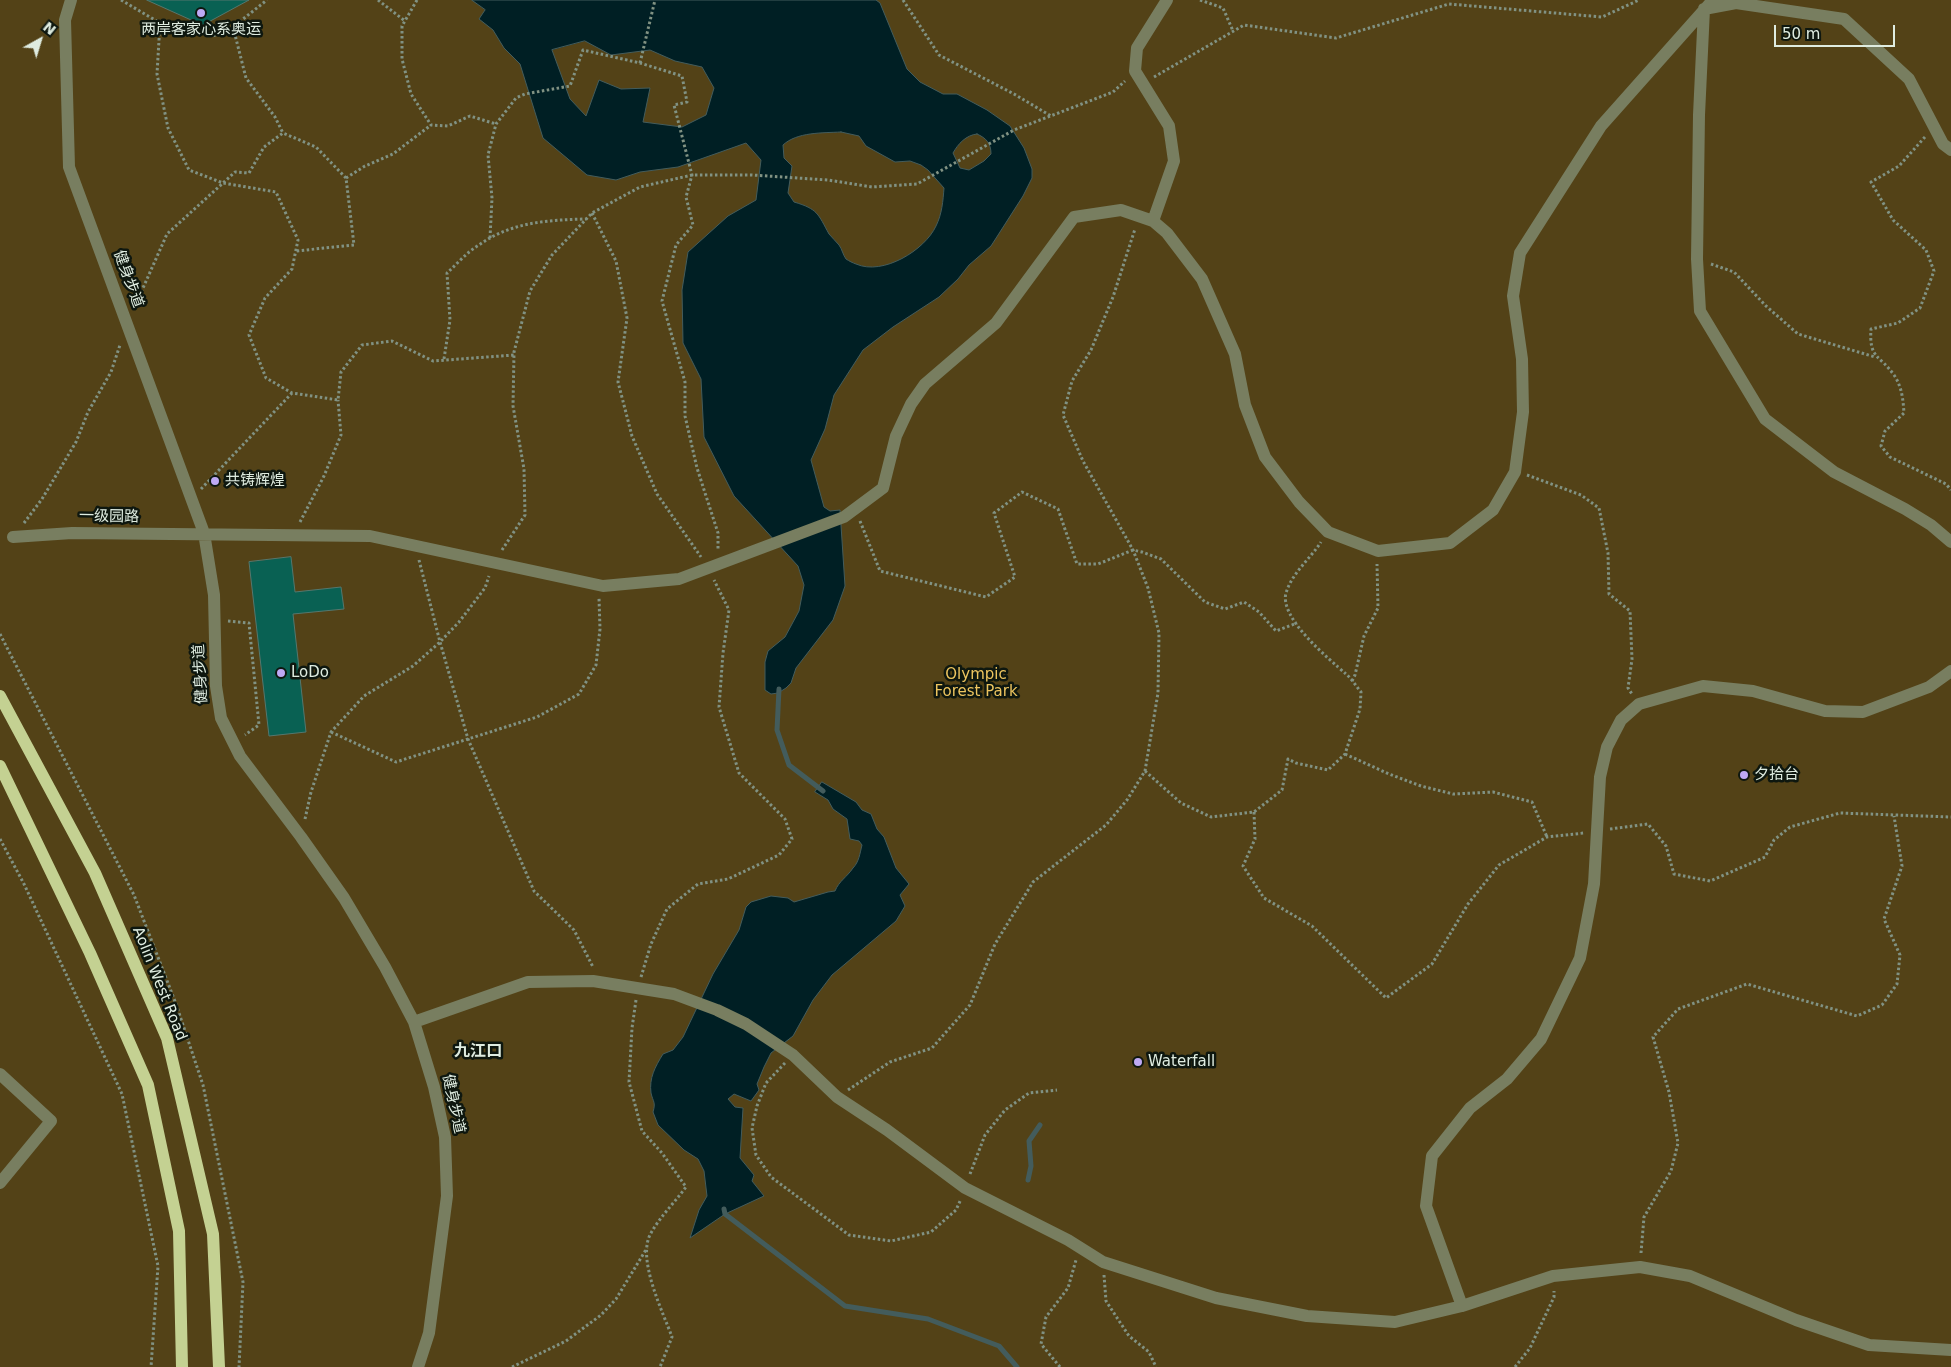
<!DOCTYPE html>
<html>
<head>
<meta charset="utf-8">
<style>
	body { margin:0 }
	#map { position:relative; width:1951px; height:1367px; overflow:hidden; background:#1d3220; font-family:"DejaVu Sans",sans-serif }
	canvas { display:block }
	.north { position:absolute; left:15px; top:15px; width:50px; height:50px; -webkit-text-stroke:4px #0e170f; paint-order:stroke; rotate:39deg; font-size:14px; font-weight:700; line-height:20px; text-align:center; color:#dfece0 }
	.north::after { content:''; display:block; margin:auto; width:18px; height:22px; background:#dfece0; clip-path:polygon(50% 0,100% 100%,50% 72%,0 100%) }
	.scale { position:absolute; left:1774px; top:25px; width:121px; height:22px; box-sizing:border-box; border:2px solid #dfece0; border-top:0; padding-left:6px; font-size:15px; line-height:18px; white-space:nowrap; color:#dfece0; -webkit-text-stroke:4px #0e170f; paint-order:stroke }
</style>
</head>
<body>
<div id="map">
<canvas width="1951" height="1367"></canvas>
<div class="north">N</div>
<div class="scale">50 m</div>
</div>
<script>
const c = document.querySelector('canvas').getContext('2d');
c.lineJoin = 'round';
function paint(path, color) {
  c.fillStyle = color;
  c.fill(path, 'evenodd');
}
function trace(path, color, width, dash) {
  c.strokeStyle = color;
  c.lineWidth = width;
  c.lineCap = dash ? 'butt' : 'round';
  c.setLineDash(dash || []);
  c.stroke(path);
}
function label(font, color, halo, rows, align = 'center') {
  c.font = font + ' "DejaVu Sans","Noto Sans SC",sans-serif';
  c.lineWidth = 5;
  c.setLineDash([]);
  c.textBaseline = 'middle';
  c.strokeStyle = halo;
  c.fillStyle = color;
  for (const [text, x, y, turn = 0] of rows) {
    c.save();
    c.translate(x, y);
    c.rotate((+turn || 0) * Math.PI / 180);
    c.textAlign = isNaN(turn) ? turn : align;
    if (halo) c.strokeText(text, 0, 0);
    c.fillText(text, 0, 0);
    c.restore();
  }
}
paint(new Path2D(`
	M0,0H1951V1367H0Z`), '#534217');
const water = new Path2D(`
	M472,0H876L880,3L907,69L920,82L943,94H957L987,110L1010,126L1024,148L1032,169V178L1023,196L991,246L969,265L958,279L939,297L893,327L863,350L834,395L825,429L811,460L824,507L830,511L840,510L845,586L833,620L796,668L791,683L786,688L778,693L771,694L765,690V662L768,651L785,637L799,611L804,585L798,566L734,496L704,437L701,379L683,343L682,290L688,252L728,216L756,200L761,160L746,143L678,167L640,172L616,180L587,175L543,138L520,64L504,48L493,30L479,19L485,10ZM585,41L611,55L650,50L675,61L702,67L714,88L706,115L682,127L643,122L650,88L621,89L599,80L586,116L570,99L552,50ZM841,132L859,136L866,146L895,162L910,161L921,165L928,170L944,188C943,201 942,214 936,226C925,250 883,276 856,264C853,263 849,261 846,259C843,255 842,249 839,245C836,241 832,238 829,234C818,214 818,209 794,202L788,193L792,166L784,158L783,145C797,132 822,133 841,132ZM977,134C986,138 991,143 991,154L984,161L969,170L960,168L953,153C958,144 966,135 977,134Z
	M822,782L856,802L862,810L871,814L877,829L884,837L896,868L909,884L900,895L905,906L896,921L832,975L813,1000L793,1036L771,1053L764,1067L757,1084L759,1090L751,1101L734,1094L728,1099L735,1107L743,1108L740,1158L754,1175L752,1181L764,1196L725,1214L690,1238L699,1210L707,1196L704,1171L698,1159L684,1150L658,1125L653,1112C656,1102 653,1102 651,1093C649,1078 655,1067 663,1054L673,1050L683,1037L713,974L739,930L746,907L751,902L771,896L788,898L794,902L828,892L835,891C839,881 847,877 853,868C859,862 860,853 862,845L859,841L850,839L847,819L833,809L828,800L815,792Z`);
paint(water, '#001f24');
trace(water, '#435c5c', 1);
trace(new Path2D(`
	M779,689L777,730L789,765L823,791
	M1028,1180L1031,1166L1029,1141L1040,1125
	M724,1209L725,1214L845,1306L928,1319L999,1346L1017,1367`), '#435c5c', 5);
const building = new Path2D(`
	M147,0H249L203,25Z
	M291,557L295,592L341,587L344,609L293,614L306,732L269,736L249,562Z`);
paint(building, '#096153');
trace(building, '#54776e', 1);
trace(new Path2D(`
	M121,0L160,23L213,36L233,27L267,0
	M378,0L405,21
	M417,0L402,26V59L411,94L431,125L448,126L470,116L496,124
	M903,0L939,55L1014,94L1051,116
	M1200,0L1223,8L1233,31
	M160,23L157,74L168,128L189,170L223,183L235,172L249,173L264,147L283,133L316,147L346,178L354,245L296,251
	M233,27L246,78L275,117L283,133
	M640,63L655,0
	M1154,77L1244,25L1336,38L1449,4L1602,17L1639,0
	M1925,137L1899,166L1871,182L1893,220L1926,250L1934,271L1920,308L1898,323L1871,329C1869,359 1879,354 1894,375C1902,387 1903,399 1904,413L1885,431L1881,446L1890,457L1946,484L1951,490
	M346,178L365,166L393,154L431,125
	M592,213L616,261L627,318L618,382L632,436L657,494L701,557
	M490,238L492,198L488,155L496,124L516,98L525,94L570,86L583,50L640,63L682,76L687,102L674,105L692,175L686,197L693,225L676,245L662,301L685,382V416L697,468L718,533V550
	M1711,264L1734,272L1766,306L1798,334L1875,357
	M135,306L167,234L223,183L276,192L298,240L292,269L265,298L249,335L266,378L292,393L338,400L341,372L362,345L392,341L433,361L514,355
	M444,359L450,320L447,273C457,264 467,252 479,245C511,222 548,220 586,219
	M1527,475L1581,495L1599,508L1608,553L1609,594L1630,611L1632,659L1628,688L1632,694
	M201,489L292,393
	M860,521L880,571L986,597L1015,577L994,513L1022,492L1058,509L1077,564H1098L1133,550L1142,552L1161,559L1205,602L1225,609L1244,602L1259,612L1276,631L1297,623
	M300,522L324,476L341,435L338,400
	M24,523L42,499L76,442L88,412L111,372L120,345
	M502,550L525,515L524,469L513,406L514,352L530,291L552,255L592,213L640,187L692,175H752L828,180L872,187L917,184L1014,130L1113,92L1125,81
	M419,560L440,642L468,739L534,891L574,930L593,967
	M228,621L249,623L259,725L245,735
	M0,634L134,895L176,1004L203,1085L243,1282L239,1367
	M1352,681L1355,675L1364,636L1378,608L1377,564
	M331,732L396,762L537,717L579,694L596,665L600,629L599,598
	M1345,754L1389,774L1421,786L1453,794L1493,792L1532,802L1547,837
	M1145,771L1181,803L1211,817L1254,812L1282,790L1288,759L1296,763L1328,770L1345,754L1360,709L1361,692C1356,686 1352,679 1346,674C1329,659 1279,618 1286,593C1292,573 1310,559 1321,542
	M1254,812L1255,839L1243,866L1264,898L1312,926L1386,998L1432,964L1468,904L1499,865L1547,837L1584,833
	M305,819L311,792L331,732L364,696L413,666L440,642L459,622L485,588L489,576
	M1610,829L1648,824L1666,846L1674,874L1710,881L1765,857L1774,840L1790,827L1840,813L1951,817
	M0,839L24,884L122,1094L158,1266L151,1367
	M641,977L651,944L667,909L698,884L728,879L779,855L792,839L785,819L739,773L719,707L723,653L729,610L714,580
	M636,1000L632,1028L629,1082L642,1131L662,1153L686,1187C675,1202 660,1217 651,1233C636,1258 663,1312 672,1337L660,1367
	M785,1063L766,1083L757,1106L752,1128L756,1155L771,1177L849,1235L891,1241L931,1232L956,1210L961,1199
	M848,1090L890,1062L932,1048L970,1005L995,944L1033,882L1106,825L1127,800L1145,771L1158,693L1159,633L1148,588L1133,550L1083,461L1063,415L1072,381L1091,350L1113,297L1135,229
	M970,1174L985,1135L1005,1110L1029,1093L1057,1090
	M1641,1253L1644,1217L1671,1171L1678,1143L1669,1092L1653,1037L1678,1009L1747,984L1857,1016L1882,1005L1897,984L1900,955L1884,919L1902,866L1894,816
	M1104,1275L1106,1301L1129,1336L1149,1352L1156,1367
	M512,1367L566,1341L601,1315L616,1299L647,1248
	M1060,1367L1041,1344L1046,1317L1068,1288L1076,1260
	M1515,1367L1530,1348L1554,1297V1291`), '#819283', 3, [2.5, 2.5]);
trace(new Path2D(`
	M71,0L65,20L69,167L204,533L214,595L216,686L221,718L240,756L301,837L344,898L385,967L414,1022L434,1087L445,1137L447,1196L429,1333L418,1367
	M1951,150L1943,144L1909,79L1844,19L1736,3L1704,9L1699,115L1697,259L1700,311L1765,419L1834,472L1905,509L1931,525L1951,542
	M1153,221L1174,161L1169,126L1135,71L1137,48L1167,0
	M13,537L72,533L370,536L603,586L679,579L844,517L883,488L896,436L911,404L925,384L996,323L1074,217L1121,210L1153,221L1167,233L1202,279L1235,354L1245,405L1265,457L1299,502L1328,532L1378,551L1450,543L1493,510L1515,472L1523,412L1522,359L1513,296L1520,253L1601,126L1713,0
	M414,1022L528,982L593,981L674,994L717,1010L746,1024L793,1055L837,1097L887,1130L965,1188L1068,1240L1103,1262L1216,1298L1307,1316L1395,1322L1462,1306L1553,1276L1640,1267L1690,1276L1796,1320L1869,1345L1951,1350
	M0,1074L51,1121L0,1183
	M1462,1306L1426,1206L1432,1156L1470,1108L1507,1079L1541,1039L1580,958L1594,884L1600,777L1607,747L1621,720L1639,704L1703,686L1753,691L1825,711L1863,712L1929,687L1951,671`), '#787e60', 12);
trace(new Path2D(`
	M0,696L95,873L167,1038L213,1234L219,1367
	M0,766L90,953L148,1085L179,1231L182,1367`), '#c4d192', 12);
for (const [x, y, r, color] of [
	[201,13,5,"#bea9f4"],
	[215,481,5,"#bea9f4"],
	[281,673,5,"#bea9f4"],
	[1744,775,5,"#bea9f4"],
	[1138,1062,5,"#bea9f4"]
]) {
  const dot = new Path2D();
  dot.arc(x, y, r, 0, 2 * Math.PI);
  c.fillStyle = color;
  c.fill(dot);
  trace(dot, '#0e170f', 2);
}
label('15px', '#dfece0', '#0e170f', [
	["两岸客家心系奥运",201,30,"center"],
	["共铸辉煌",225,481],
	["LoDo",291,673],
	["夕拾台",1754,775],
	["Waterfall",1148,1062]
], 'left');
label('15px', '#dfece0', '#0e170f', [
	["健身步道",128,279,70],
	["一级园路",109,517,1],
	["健身步道",201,674,-93],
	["Aolin West Road",159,984,68],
	["健身步道",453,1104,78]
]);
label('15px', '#edc55f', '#0e170f', [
	["Olympic",976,675],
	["Forest Park",976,692]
]);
label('bold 16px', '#dfece0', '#0e170f', [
	["九江口",478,1052]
]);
</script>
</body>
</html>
